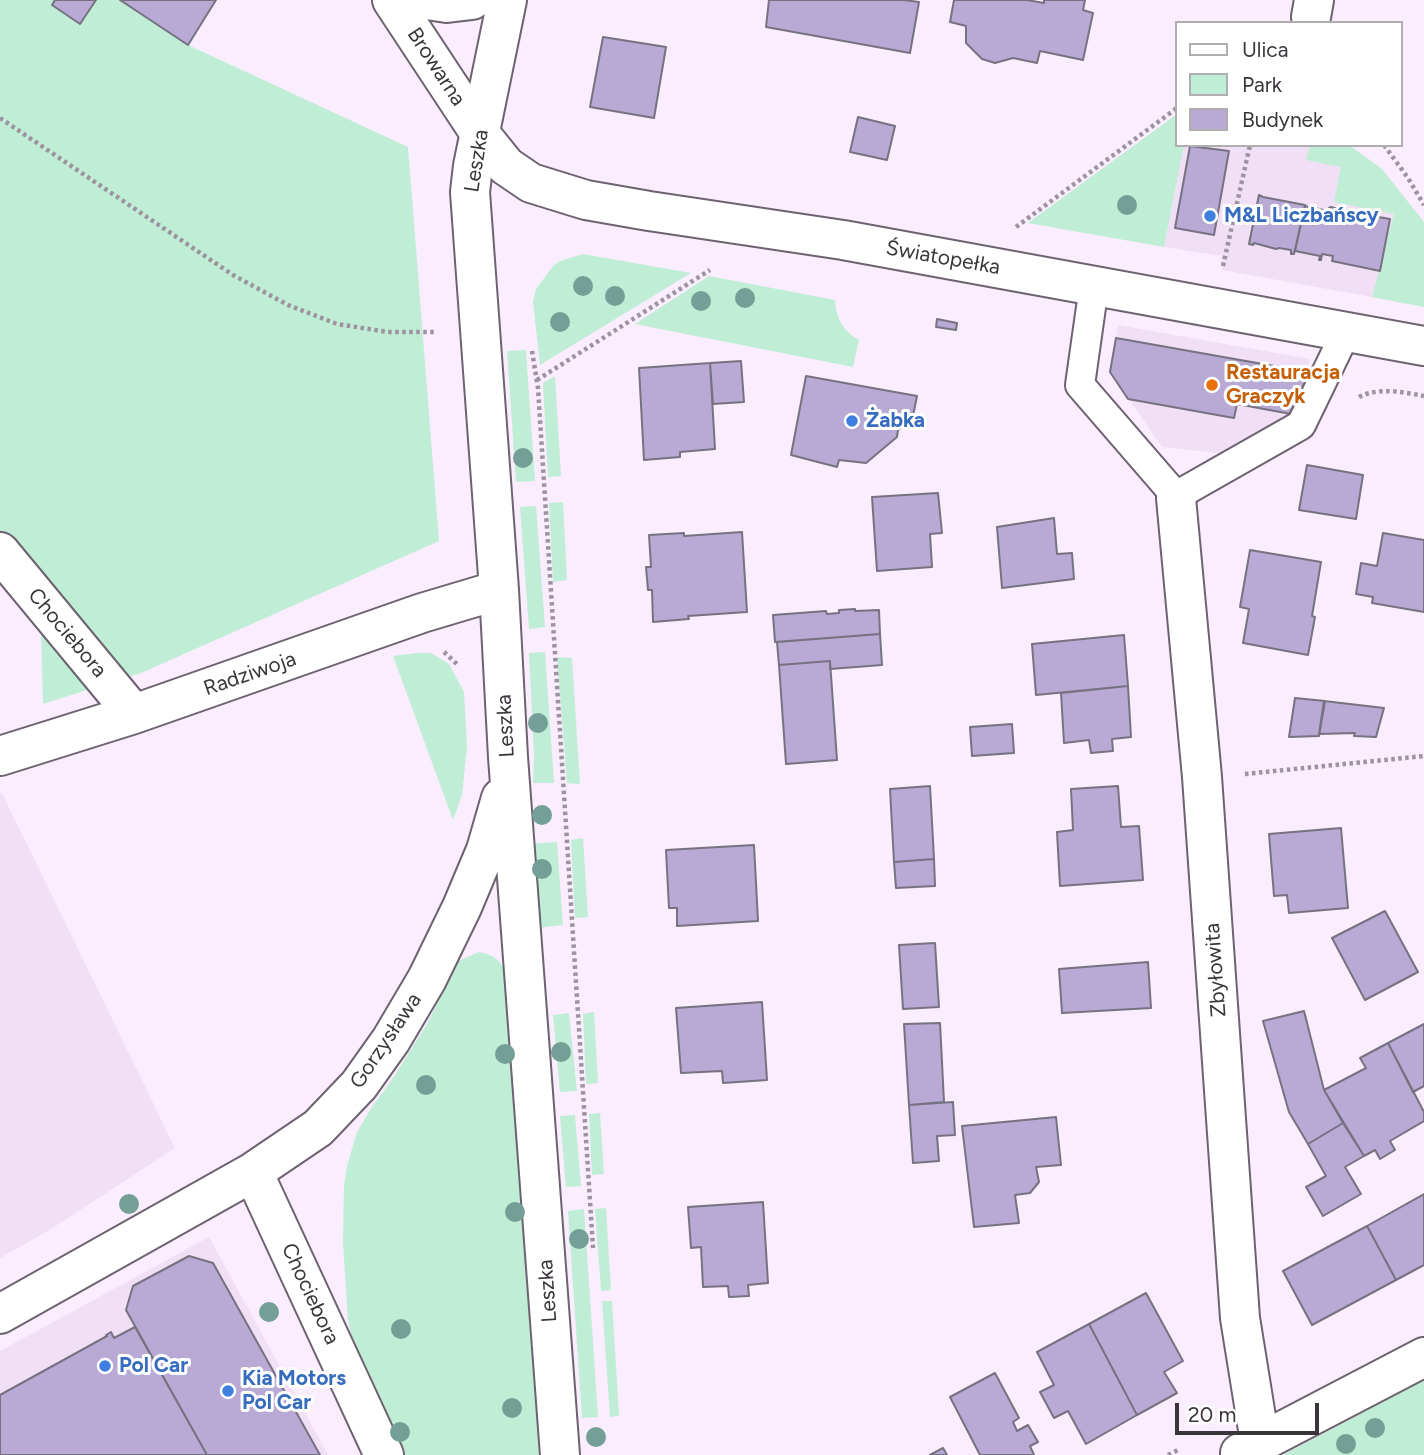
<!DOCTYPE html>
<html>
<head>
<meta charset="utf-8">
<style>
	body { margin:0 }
	#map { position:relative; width:1424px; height:1455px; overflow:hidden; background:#faedfd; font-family:Figtree,sans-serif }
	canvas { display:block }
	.legend { position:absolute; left:1175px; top:21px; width:228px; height:126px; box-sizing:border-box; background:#fff; border:2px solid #b0aeb1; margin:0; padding:9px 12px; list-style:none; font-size:21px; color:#3a353b }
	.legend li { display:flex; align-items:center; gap:14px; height:35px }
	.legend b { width:35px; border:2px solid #b0aeb1 }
	.scale { position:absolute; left:1175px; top:1403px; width:144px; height:32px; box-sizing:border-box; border:4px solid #3a353b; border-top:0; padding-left:9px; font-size:21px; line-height:24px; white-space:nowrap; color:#3a353b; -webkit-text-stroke:5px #fff; paint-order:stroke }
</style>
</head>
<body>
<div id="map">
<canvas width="1424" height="1455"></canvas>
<ul class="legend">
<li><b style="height:9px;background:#fff"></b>Ulica</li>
<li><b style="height:19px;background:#c0edd5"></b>Park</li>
<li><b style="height:19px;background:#b8aad5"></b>Budynek</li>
</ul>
<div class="scale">20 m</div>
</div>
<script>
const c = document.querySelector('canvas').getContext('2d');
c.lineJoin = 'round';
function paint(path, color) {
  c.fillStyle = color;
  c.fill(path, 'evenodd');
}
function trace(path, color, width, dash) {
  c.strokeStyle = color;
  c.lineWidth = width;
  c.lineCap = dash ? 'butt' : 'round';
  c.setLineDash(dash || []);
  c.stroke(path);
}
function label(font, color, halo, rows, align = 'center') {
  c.font = font + ' Figtree,sans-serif';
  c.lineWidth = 6;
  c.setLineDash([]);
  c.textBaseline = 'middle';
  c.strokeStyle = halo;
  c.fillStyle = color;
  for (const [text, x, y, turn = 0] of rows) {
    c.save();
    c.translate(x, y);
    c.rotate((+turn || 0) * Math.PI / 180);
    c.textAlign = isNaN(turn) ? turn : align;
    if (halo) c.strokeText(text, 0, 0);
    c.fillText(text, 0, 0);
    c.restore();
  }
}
paint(new Path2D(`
	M1184,145H1349L1424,222L1422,306L1222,270L1221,256L1164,247Z
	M1118,325L1310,359L1301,411L1237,455L1162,447L1110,372Z
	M0,793H2L175,1148L48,1231L0,1258Z
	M209,1237L328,1455H0V1351Z`), '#f1e0f5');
paint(new Path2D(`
	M0,0H55L52,6L80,24L96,0H120L188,45L408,147L439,541L141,673L43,704L41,631L0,583Z
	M1177,114V145H1184L1164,247L1028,223Z
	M1310,145H1349L1382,169L1424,222V307L1372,297L1394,214L1334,202L1341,167L1306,160Z
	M583,254L691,273L540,365L533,301L536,289L554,265L560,261Z
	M709,276L835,300C836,318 843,331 859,340L853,367L635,324Z
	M526,350L535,481L516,482L507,351Z
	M555,376L561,476L548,477L543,383Z
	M563,502L567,580L553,582L549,503Z
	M536,506L545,627L529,629L520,507Z
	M545,652L554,783H533L534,756L529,653Z
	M417,653H431L449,664L464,692L467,747L462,795L453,820L393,656Z
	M557,657L572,658L580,784L567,783Z
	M583,838L588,917L575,918L571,840Z
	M557,842L563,925L537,928L530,844Z
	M479,952C492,955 500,958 505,972L540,1455H398L354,1347L348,1321L343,1242L344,1186L347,1166L357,1132L370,1110L395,1075L427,1024L458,961Z
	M594,1012L598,1083L586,1084L583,1014Z
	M569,1013L577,1091L560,1092L553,1015Z
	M600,1113L604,1174L592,1175L589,1114Z
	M575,1115L581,1186L566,1187L560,1116Z
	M606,1208L611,1290L601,1291L595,1209Z
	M584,1209L598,1417L582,1418L568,1211Z
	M602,1301H612L619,1416L610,1417Z
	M1424,1380V1455H1283Z`), '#c0edd5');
const building = new Path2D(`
	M55,0H96L80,24L52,5Z
	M120,0H216L188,45Z
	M769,0H904L919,2L910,53L766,27Z
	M954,0H1027L1044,3V0H1085L1083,10L1093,13L1083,60L1040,51L1037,63L1013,58L995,63L982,59L966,43V26L950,22Z
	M603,37L666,47L654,118L590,107Z
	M858,117L895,126L887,160L850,152Z
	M1190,146L1229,151L1214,235L1175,228Z
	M1259,195L1263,197L1305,205L1294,254H1291V250L1279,248L1276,249L1254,243L1253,245L1249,244Z
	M1305,206L1328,211L1329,208L1331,207L1344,211L1390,219L1380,271L1332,261L1333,256L1322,254L1321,260H1319L1320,256L1295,251Z
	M937,319L957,323L956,330L936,327Z
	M1116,338L1308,372L1301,407L1291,414L1237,404L1234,418L1128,399L1110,372Z
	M741,361L744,402L713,404L710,363Z
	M710,363L715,449L680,452V457L644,460L639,368Z
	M806,376L917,396L912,421L898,430L897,437L866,463L839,460L837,467L791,455Z
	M1307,465L1363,475L1356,519L1299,510Z
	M938,493L942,533L930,534L932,567L877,571L872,497Z
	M1054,518L1057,554L1072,553L1074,579L1002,588L997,527Z
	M742,532L747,612L688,616L689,619L653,622L652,590H648L646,567H651L649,535L684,533V536Z
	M1383,533L1424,540V612L1372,603L1373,597L1356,594L1361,563L1377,566Z
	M1250,550L1321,562L1312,616L1315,617L1308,655L1243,643L1249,609L1240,607Z
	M855,609V611L879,610L880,634L775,642L773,615L826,611L827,614L839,613V610Z
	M880,634L882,665L830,669V661L779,665L777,642Z
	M1124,635L1128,686L1036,695L1032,644Z
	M830,661L837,760L786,764L779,665Z
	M1128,686L1131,737L1112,739L1113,751L1091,753L1089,740L1064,743L1061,693Z
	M1295,698L1325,701L1319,736L1289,737Z
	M1324,701L1384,708L1376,737L1354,736L1355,733L1319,734Z
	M1012,724L1014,753L972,756L970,727Z
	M930,786L934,859L894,862L890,789Z
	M1118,786L1121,827L1139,826L1143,880L1060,886L1057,832L1073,830L1071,789Z
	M1341,828L1348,908L1289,913L1287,895L1274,896L1269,834Z
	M754,845L758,921L677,926V908H669L666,850Z
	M934,859L935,886L896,888L894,862Z
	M1385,911L1418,972L1365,1000L1332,938Z
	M935,943L939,1007L903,1009L899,945Z
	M1148,962L1151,1008L1062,1013L1059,969Z
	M762,1002L767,1080L723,1083L722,1071L681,1073L676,1008Z
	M1304,1011L1324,1090L1343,1123L1308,1144L1289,1112L1263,1021Z
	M940,1023L944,1102L909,1105L904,1024Z
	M1424,1024V1086L1413,1092L1388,1043Z
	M1388,1043L1424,1112V1121L1390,1141L1395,1150L1380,1159L1375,1150L1364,1156L1324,1090L1366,1068L1360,1058Z
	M953,1102L955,1135L937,1136L939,1161L913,1163L909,1105Z
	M1056,1117L1061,1165L1036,1167L1039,1182L1030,1193L1015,1195L1019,1223L974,1227L962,1126Z
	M1343,1123L1364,1156L1345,1167L1361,1194L1323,1216L1306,1187L1326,1176L1308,1144Z
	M1424,1194V1265L1396,1280L1367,1226Z
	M763,1202L768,1283L748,1285L749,1296L729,1297L728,1286L703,1287L701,1247L691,1248L688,1207Z
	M1367,1226L1396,1280L1312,1325L1283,1271Z
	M189,1256L213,1263L320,1455H207L126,1310L133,1286Z
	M1146,1293L1183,1361L1164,1372L1177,1393L1137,1415L1089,1324Z
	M1089,1324L1137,1415L1086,1444L1068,1411L1054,1418L1040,1392L1054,1385L1037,1352Z
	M135,1327L207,1455H0V1395L107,1336L106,1335L111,1332L114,1338Z
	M995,1373L1019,1418L1013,1422L1017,1431L1028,1425L1038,1442L1030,1446L1034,1455H980L950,1397Z
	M943,1448L947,1455H930Z`);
paint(building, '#b8aad5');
trace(building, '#767281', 2);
const lane = new Path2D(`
	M1094,286L1080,385L1176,496L1301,425L1346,332`);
const street = new Path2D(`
	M427,0L447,3L472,0
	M507,0L473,166L470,192L499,590L508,757L560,1455
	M1311,17L1314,0
	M1176,498L1202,777L1240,1318L1260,1442
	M0,552L134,714
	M0,756L134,714L422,613L499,590
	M253,1172L384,1455
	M0,1314L253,1172L318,1128L359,1085L391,1040L427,979L462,907L486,850L501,798
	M1240,1453L1424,1357`);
const secondary = new Path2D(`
	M392,0L481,135L506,166L531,183L586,200L649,211L843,240L1424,346`);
trace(lane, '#6d6370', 32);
trace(street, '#6d6370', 42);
trace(secondary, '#6d6370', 42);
trace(new Path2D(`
	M0,118L233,275L288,305L337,324L388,332H437
	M1384,145L1408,178L1424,205
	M1016,227L1177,108
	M1223,266L1250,145
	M532,351L538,388L593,1248
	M537,380L710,270
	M1359,397C1378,387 1404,392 1424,396
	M444,652L458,665
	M1245,774L1424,756
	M1168,1455L1180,1449`), '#9c939f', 4.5, [3.5, 3.5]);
trace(lane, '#fff', 28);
trace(street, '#fff', 38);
trace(secondary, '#fff', 38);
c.fillStyle = '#749f96';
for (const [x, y] of [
	[1127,205],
	[583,286],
	[615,296],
	[745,298],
	[701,301],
	[560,322],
	[523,458],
	[538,723],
	[542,815],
	[542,869],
	[561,1052],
	[505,1054],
	[426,1085],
	[129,1204],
	[515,1212],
	[579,1239],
	[269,1312],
	[401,1329],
	[512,1408],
	[1375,1428],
	[400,1432],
	[596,1437],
	[1346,1444]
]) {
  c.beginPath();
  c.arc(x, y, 10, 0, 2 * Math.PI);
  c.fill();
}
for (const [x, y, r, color] of [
	[1210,216,7,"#3f7fe0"],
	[1212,385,7,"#e8710a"],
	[852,421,7,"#3f7fe0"],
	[105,1366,7,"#3f7fe0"],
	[228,1391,7,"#3f7fe0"]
]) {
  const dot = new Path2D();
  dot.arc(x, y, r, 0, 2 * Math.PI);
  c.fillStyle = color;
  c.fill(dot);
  trace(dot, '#fff', 2.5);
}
label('21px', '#3a353b', '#fff', [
	["Browarna",436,67,57],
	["Leszka",477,161,-81],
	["Światopełka",943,258,10],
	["Chociebora",67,633,50],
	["Radziwoja",250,674,-19],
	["Leszka",506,726,-93],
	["Zbyłowita",1216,970,-94],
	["Gorzysława",386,1041,-56],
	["Leszka",548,1291,-94],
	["Chociebora",310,1294,65]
]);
label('bold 21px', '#366cbe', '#fff', [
	["M&L Liczbańscy",1224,216],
	["Żabka",866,421],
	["Pol Car",119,1366],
	["Kia Motors",242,1379],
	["Pol Car",242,1403]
], 'left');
label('bold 21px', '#c56008', '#fff', [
	["Restauracja",1226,373],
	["Graczyk",1226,397]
], 'left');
</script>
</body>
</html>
